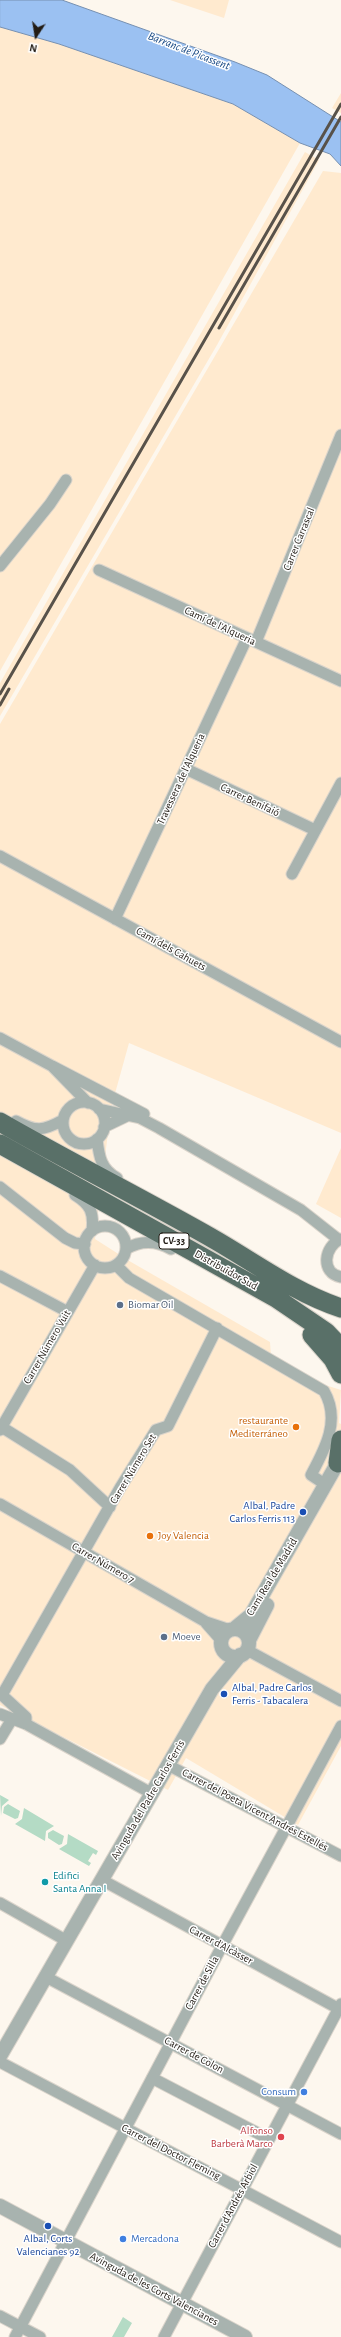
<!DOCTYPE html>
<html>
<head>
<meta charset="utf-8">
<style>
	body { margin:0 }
	#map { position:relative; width:341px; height:2337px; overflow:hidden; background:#fdf7ee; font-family:"Alegreya Sans",sans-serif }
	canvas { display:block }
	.north { position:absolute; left:16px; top:16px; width:40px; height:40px; -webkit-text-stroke:3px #fff; paint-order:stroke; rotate:192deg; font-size:11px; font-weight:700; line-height:16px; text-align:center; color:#221c15 }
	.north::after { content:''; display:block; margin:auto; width:14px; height:18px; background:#221c15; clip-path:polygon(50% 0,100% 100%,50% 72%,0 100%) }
</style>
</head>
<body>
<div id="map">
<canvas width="341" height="2337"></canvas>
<div class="north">N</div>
</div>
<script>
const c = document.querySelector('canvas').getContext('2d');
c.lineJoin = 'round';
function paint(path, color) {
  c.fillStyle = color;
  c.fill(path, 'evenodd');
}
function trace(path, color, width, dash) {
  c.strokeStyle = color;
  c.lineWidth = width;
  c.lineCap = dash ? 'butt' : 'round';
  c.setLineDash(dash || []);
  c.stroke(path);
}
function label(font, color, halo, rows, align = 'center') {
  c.font = font + ' "Alegreya Sans",sans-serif';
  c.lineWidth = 3;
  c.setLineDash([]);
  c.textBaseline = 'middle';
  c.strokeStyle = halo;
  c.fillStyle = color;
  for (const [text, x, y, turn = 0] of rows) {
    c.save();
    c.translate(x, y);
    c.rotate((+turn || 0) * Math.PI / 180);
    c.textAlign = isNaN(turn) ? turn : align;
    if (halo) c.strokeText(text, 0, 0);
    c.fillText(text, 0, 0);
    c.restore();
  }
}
paint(new Path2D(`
	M170,0H229L224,18Z
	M0,27L59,44L233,104L300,143L0,671Z
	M341,93V113L332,108Z
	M305,152L319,160L217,345L0,716V683Z
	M323,171L341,173V1133L129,1043L111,1108L95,1239L131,1262L270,1342L271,1356L325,1385L341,1390L339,1423L341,1424V1746L298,1825L186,1758L168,1790L0,1705V724Z
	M341,1148V1218L316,1204Z`), '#ffeacf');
paint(new Path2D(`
	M0,1795L9,1800L2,1806L1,1816Z
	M8,1804L20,1811L18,1818L15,1819L3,1813L4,1807Z
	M24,1808L54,1826L46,1831L45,1841L15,1824L22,1819Z
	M53,1830L64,1836L62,1844L59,1845L48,1838V1833Z
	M68,1834L98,1851L96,1855L93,1853L88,1861L91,1863L89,1866L59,1849L67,1844Z
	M123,2317L132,2323L124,2337H112Z`), '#b4dbc5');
const water = new Path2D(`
	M0,0H62L235,62L267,75L341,122V166L330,154L300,143L233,104L59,44L0,27Z`);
paint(water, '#9bc1f2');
trace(water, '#7790b0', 1);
const minor = new Path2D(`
	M0,566L50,504L66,480
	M99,570L341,681
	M256,642L341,435
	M186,769L315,830
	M0,856L341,1042
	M292,874L341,783
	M115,919L247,638
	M0,1038L52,1066L88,1103
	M52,1066L144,1114
	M63 1123a21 21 0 1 1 42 0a21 21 0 1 1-42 0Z
	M99,1109L140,1118L159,1128L301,1210L339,1240
	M16,1121C36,1132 43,1131 63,1120
	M104,1127L129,1115
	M97,1139C99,1157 101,1169 117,1178
	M0,1187L65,1238L75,1243L85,1244
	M75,1195C91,1205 94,1213 92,1231
	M84 1247a21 21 0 1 1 42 0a21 21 0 1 1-42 0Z
	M341,1239C324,1246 320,1273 341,1277
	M126,1249C141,1240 157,1241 171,1249
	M116,1265L129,1278L324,1391C341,1420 325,1449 311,1475L326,1485
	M0,1276L68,1312
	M0,1426L70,1470L110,1507
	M0,1430L95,1265
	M0,1504L206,1622L230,1630
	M206,1623L221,1640
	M247,1650L341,1701
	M0,1714L26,1724L151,1793
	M26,1724V1717L2,1695L120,1488L156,1430L168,1426L217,1328
	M0,1739L12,1719
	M168,1765L341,1856
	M102,1880L341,2010
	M0,1903L67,1941
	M46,1977L341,2134
	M0,2062L341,2242
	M152,2078L269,2139
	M0,2316L40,2337
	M15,2337L222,1946L341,1726
	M164,2337L341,2004`);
const tertiary = new Path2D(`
	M234,1629L251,1615L341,1457
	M221 1643a14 14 0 1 1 28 0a14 14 0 1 1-28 0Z
	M249,1640L267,1605
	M0,2056L212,1689L240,1655
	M0,2206L245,2337`);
const trunk = new Path2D(`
	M0,1122C70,1162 141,1198 210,1237C254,1262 293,1292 341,1308
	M0,1144L276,1298L326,1332L341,1348
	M312,1335L333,1359L341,1374
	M338,1463L341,1440`);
trace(minor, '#dad4cb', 13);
trace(tertiary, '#dad4cb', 16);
trace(trunk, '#dad4cb', 21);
trace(minor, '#a8b3af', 11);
trace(tertiary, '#a8b3af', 14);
trace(trunk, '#597068', 19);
trace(new Path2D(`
	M219,328L341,117
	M0,694L341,104
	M0,705L9,689`), '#58524a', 3);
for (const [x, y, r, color] of [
	[120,1305,4,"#5c6f8a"],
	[296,1427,4,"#e8710a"],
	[303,1512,4,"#1a4fb4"],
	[150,1536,4,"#e8710a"],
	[164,1637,4,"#5c6f8a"],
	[224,1694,4,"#1a4fb4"],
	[45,1882,4,"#0f9aa8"],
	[304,2092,4,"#3f7fe0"],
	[281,2137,4,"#e0444e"],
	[48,2226,4,"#1a4fb4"],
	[123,2239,4,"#3f7fe0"]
]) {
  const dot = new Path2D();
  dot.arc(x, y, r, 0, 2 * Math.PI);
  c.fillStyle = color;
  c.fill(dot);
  trace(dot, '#fff', 1.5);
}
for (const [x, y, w] of [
	[174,1241,30]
]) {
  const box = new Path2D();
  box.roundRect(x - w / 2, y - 8, w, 16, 3);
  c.fillStyle = '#fff';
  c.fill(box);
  trace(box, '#221c15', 1);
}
label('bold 10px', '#221c15', null, [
	["CV-33",174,1241]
]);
label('11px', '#221c15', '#fff', [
	["Carrer Carrascal",299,539,-68],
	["Camí de l'Alqueria",220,626,25],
	["Travessera de l'Alqueria",181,779,-65],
	["Carrer Benifaió",250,800,25],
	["Camí dels Cahuets",171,949,29],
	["Distribuïdor Sud",226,1270,29],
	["Carrer Número Vuit",47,1347,-60],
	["Carrer Número Set",133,1469,-59],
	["Carrer Número 7",103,1563,30],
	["Camí Real de Madrid",272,1577,-59],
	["Avinguda del Padre Carlos Ferris",148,1800,-60],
	["Carrer del Poeta Vicent Andrés Estellés",255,1810,28],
	["Carrer d'Alcàsser",221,1945,28],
	["Carrer de Silla",202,1983,-62],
	["Carrer de Colon",194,2055,28],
	["Carrer del Doctor Fleming",171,2152,27],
	["Carrer d'Andrés Arbiol",233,2206,-62],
	["Avinguda de les Corts Valencianes",154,2289,28]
]);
label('11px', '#4e5e75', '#fff', [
	["Biomar Oil",128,1305],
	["Moeve",172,1637]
], 'left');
label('11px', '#c56008', '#fff', [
	["restaurante",288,1421],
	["Mediterráneo",288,1434],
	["Joy Valencia",158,1536,"left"]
], 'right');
label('11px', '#164399', '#fff', [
	["Albal, Padre",295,1506],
	["Carlos Ferris 113",295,1519],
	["Albal, Padre Carlos",232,1688,"left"],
	["Ferris - Tabacalera",232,1701,"left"],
	["Albal, Corts",48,2239,"center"],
	["Valencianes 92",48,2252,"center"]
], 'right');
label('11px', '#0d838f', '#fff', [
	["Edifici",53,1876],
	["Santa Anna I",53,1889]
], 'left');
label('11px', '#366cbe', '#fff', [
	["Consum",296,2092],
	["Mercadona",131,2239,"left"]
], 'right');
label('11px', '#be3a42', '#fff', [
	["Alfonso",273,2131],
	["Barberà Marco",273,2144]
], 'right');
label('italic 12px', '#184984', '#fff', [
	["Barranc de Picassent",189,51,21]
]);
</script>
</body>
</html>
